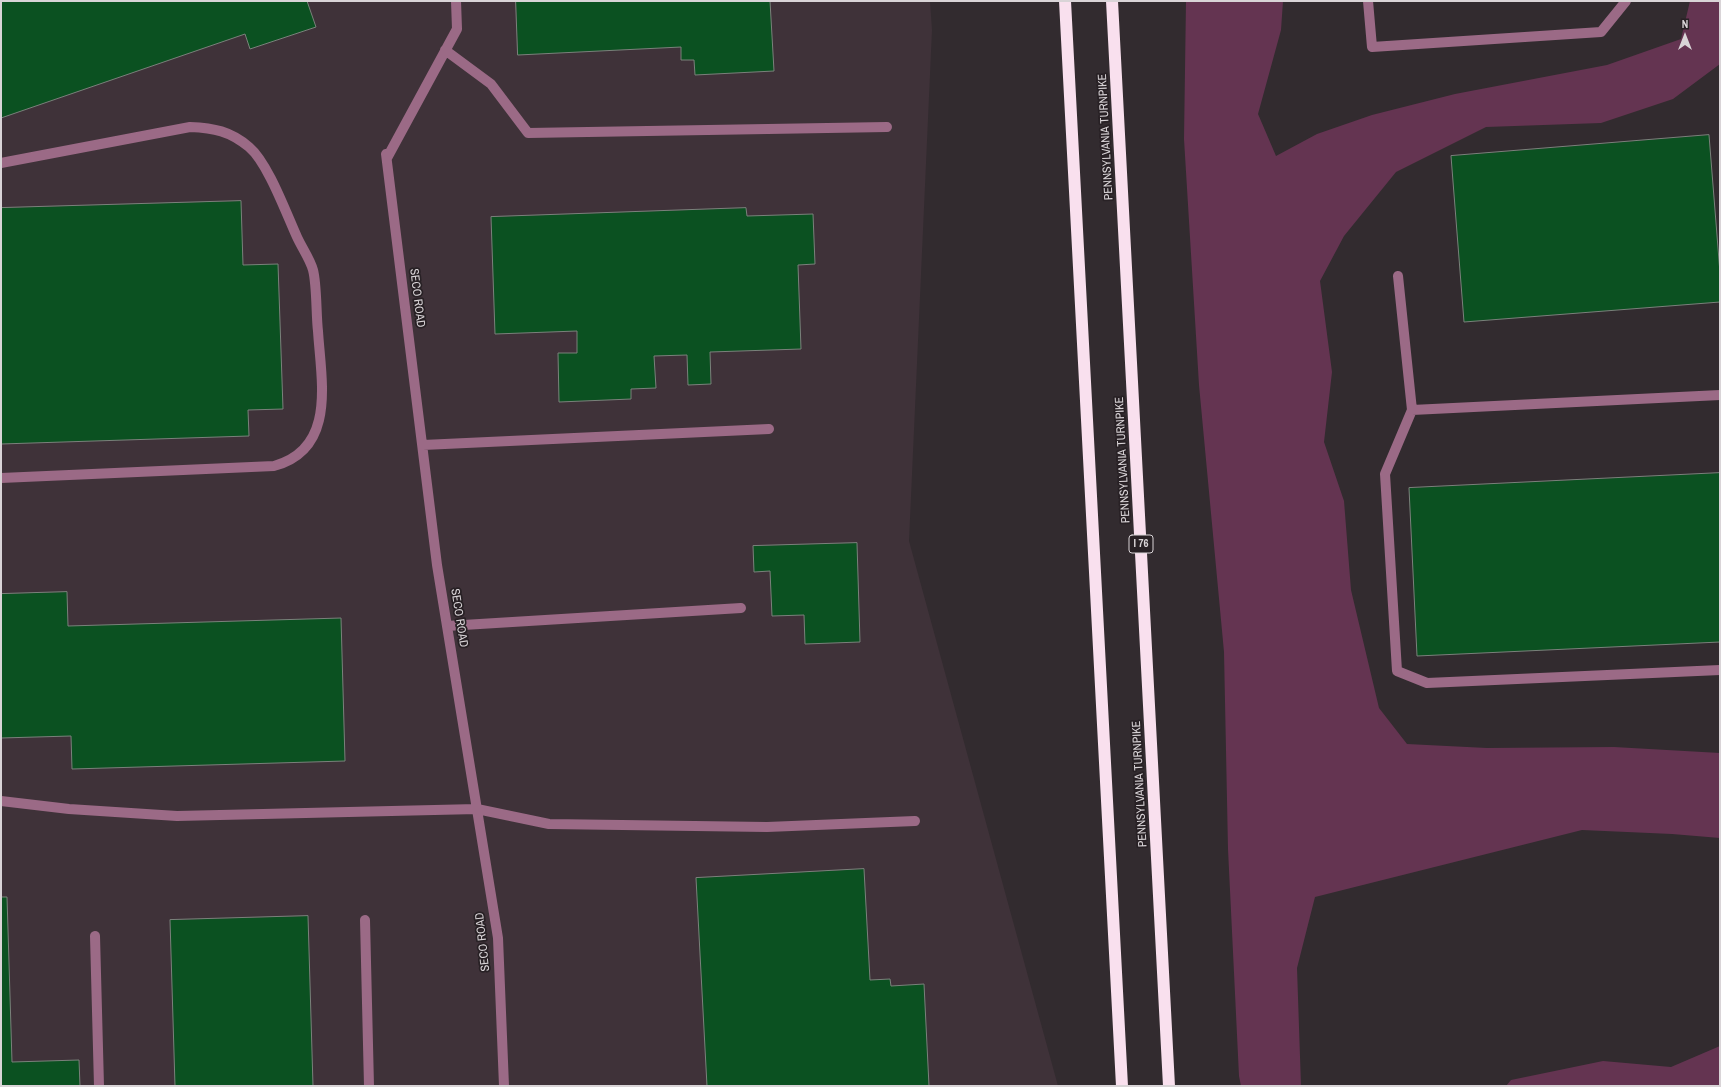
<!DOCTYPE html>
<html>
<head>
<meta charset="utf-8">
<style>
	body { margin:0 }
	#map { position:relative; width:1721px; height:1087px; overflow:hidden; background:#322b2f; font-family:"Archivo Narrow",sans-serif }
	canvas { display:block }
	.frame { position:absolute; inset:0; border:2px solid #d9d4d7; pointer-events:none }
	.north { position:absolute; left:1665px; top:16px; width:40px; height:40px; -webkit-text-stroke:3px #282125; paint-order:stroke; rotate:0deg; font-size:11px; font-weight:700; line-height:16px; text-align:center; color:#d9d4d7 }
	.north::after { content:''; display:block; margin:auto; width:14px; height:18px; background:#d9d4d7; clip-path:polygon(50% 0,100% 100%,50% 72%,0 100%) }
</style>
</head>
<body>
<div id="map">
<canvas width="1721" height="1087"></canvas>
<div class="frame"></div>
<div class="north">N</div>
</div>
<script>
const c = document.querySelector('canvas').getContext('2d');
c.lineJoin = 'round';
function paint(path, color) {
  c.fillStyle = color;
  c.fill(path, 'evenodd');
}
function trace(path, color, width, dash) {
  c.strokeStyle = color;
  c.lineWidth = width;
  c.lineCap = dash ? 'butt' : 'round';
  c.setLineDash(dash || []);
  c.stroke(path);
}
function label(font, color, halo, rows, align = 'center') {
  c.font = font + ' "Archivo Narrow",sans-serif';
  c.lineWidth = 3.5;
  c.setLineDash([]);
  c.textBaseline = 'middle';
  c.strokeStyle = halo;
  c.fillStyle = color;
  for (const [text, x, y, turn = 0] of rows) {
    c.save();
    c.translate(x, y);
    c.rotate((+turn || 0) * Math.PI / 180);
    c.textAlign = isNaN(turn) ? turn : align;
    if (halo) c.strokeText(text, 0, 0);
    c.fillText(text, 0, 0);
    c.restore();
  }
}
paint(new Path2D(`
	M1,1H930L932,30L909,541L1058,1086H1Z`), '#3f3239');
paint(new Path2D(`
	M1186,1H1283L1281,30L1258,114L1276,156L1317,134L1372,115L1455,94L1607,65L1681,39L1690,1H1720V64L1673,99L1601,123L1486,127L1396,172L1344,236L1320,281L1332,372L1324,442L1344,501L1351,590L1379,708L1407,744L1487,748L1614,747L1720,753V838L1672,834L1582,830L1315,897L1297,968L1301,1086H1241L1239,1076L1228,849L1224,652L1199,385L1184,139Z
	M1720,1046V1086H1506L1511,1080L1603,1061L1671,1067Z`), '#643451');
const building = new Path2D(`
	M1,1H307L316,27L250,49L245,34L1,118Z
	M516,1H770L774,71L695,75L694,60H681V47L518,55Z
	M1709,135L1720,273V302L1464,322L1451,156Z
	M241,201L243,265L278,264L283,409L248,410L249,436L1,444V208Z
	M746,208L747,216L813,214L815,264L798,265L801,349L710,352L711,384L688,385L687,355L654,356L656,388L631,389V399L559,402L558,353H577V331L495,334L491,217Z
	M1720,473V642L1417,656L1409,488Z
	M857,543L860,642L805,644L804,615L772,616L770,571L754,572L753,546Z
	M67,592L68,626L341,618L345,761L72,769L71,736L1,738V594Z
	M864,869L870,980L890,979L891,986L924,984L929,1086H707L696,878Z
	M1,897H7L12,1062L79,1060L80,1086H1Z
	M308,916L313,1086H175L170,920Z`);
paint(building, '#0b5121');
trace(building, '#7a817b', 1);
trace(new Path2D(`
	M1368,1L1372,47L1601,32L1626,1
	M445,50L491,84L528,133L887,127
	M386,154L437,565L498,938L504,1086
	M387,158L457,29L456,1
	M1,163L190,127C214,128 230,131 249,147C268,163 286,213 297,237C302,248 310,259 313,270C317,285 316,315 318,331C321,380 337,449 274,466L1,478
	M1398,276L1412,410L1385,474L1397,671L1427,683L1720,670
	M1412,410L1720,395
	M423,445L769,429
	M447,626L741,608
	M1,801L69,809L177,816L477,809L549,824L767,827L915,821
	M365,920L369,1086
	M95,936L99,1086`), '#9b6a86', 10);
trace(new Path2D(`
	M1065,1L1122,1086
	M1112,1L1169,1086`), '#f9e0ee', 12);
for (const [x, y, w] of [
	[1141,544,24]
]) {
  const box = new Path2D();
  box.roundRect(x - w / 2, y - 9, w, 18, 3);
  c.fillStyle = '#282125';
  c.fill(box);
  trace(box, '#d9d4d7', 1);
}
label('bold 11px', '#d9d4d7', null, [
	["I 76",1141,544]
]);
label('12px', '#d9d4d7', '#282125', [
	["PENNSYLVANIA TURNPIKE",1106,137,-93],
	["SECO ROAD",417,298,83],
	["PENNSYLVANIA TURNPIKE",1123,460,-93],
	["SECO ROAD",459,618,81],
	["PENNSYLVANIA TURNPIKE",1140,784,-93],
	["SECO ROAD",483,942,-96]
]);
</script>
</body>
</html>
